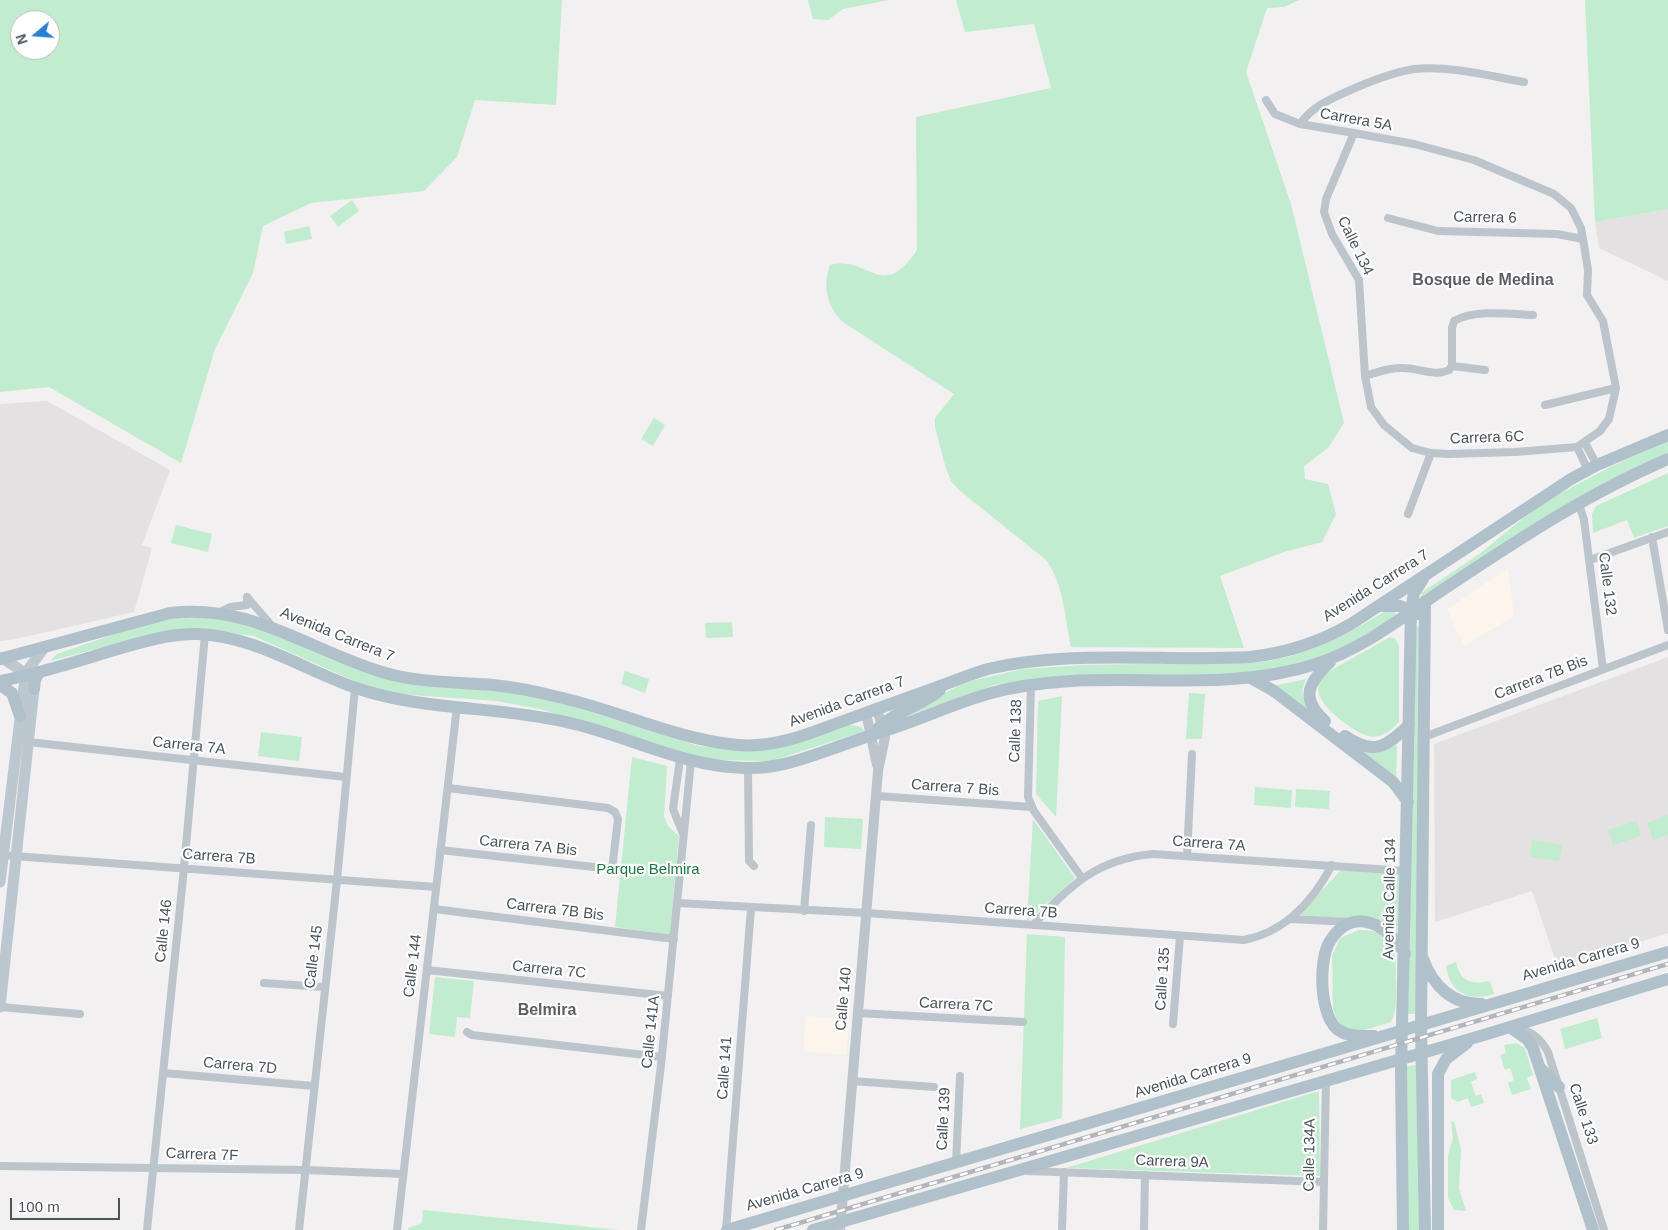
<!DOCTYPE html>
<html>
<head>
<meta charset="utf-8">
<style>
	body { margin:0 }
	#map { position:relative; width:1668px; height:1230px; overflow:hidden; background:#f2f0f0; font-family:Helvetica,sans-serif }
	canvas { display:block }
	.north { position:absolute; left:10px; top:10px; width:50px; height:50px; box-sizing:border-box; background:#fff; border:1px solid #b6bbbd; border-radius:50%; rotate:252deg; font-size:14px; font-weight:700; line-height:20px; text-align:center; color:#49545b }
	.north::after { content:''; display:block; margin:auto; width:18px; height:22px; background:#2880d3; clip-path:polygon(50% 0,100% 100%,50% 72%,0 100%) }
	.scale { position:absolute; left:10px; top:1198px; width:110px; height:22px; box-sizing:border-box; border:2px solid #49545b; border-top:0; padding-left:6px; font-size:15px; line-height:18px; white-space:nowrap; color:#49545b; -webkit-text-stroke:4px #fff; paint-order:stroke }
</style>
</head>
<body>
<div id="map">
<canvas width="1668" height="1230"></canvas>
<div class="north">N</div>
<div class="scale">100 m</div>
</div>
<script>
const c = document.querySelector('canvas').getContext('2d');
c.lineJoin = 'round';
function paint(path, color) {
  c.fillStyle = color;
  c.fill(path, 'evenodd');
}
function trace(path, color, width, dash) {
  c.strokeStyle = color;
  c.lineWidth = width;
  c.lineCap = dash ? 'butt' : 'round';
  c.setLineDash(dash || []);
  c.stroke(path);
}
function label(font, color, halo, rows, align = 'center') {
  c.font = font + ' Helvetica,sans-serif';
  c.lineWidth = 4.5;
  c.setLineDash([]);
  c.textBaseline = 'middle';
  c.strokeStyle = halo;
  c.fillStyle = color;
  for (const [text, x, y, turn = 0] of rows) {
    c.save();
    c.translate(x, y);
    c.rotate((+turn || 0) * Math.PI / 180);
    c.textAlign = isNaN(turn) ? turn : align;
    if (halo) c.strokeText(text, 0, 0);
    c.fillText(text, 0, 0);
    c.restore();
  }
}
paint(new Path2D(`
	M1508,568L1514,616L1464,646L1447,609Z
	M806,1016L850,1020L846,1055L803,1051Z`), '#fbf5eb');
paint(new Path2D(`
	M1668,209V281L1599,248L1595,222Z
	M47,401L170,470L142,545L152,548L134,612L16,639L0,641V404Z
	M1668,657V933L1558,968L1532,891L1435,922L1434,744Z`), '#e3e1e1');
paint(new Path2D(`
	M0,0H562L556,105L475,100L457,157L424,191L311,203L263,226L253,273L215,349L181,463L49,387L0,392ZM20,20H50V50H20Z
	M808,0H889L843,9L828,20L813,19Z
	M956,0H1299L1284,7L1267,8L1246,72L1291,204L1344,423L1328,448L1304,466L1305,479L1328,484L1336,514L1322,542L1284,552L1220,576L1244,648L1071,647C1065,619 1064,584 1046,560L959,490L951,481L946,469L935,427V418L954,394L843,322C827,307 822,286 830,265C869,255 882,303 917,250L916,117L1051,88L1034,24L965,32Z
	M1585,0H1668V209L1595,222Z
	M352,200L359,211L338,227L330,216Z
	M309,226L312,239L286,244L284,232Z
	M654,418L665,425L653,446L641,439Z
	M1668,441V456L1423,596L1421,593L1478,555L1542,503L1610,467Z
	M1668,473V526L1634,538L1627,520L1593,533L1592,514L1596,506Z
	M176,525L212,534L208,552L171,543Z
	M1393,611L1397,615L1335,653L1258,673L1026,681L994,685L890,722L966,682L1023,669L1083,665L1262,662C1311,654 1341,638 1384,612Z
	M173,618H219L262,628L332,660L549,699L699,746L752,751L775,749L847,725L859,726L865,731L771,761L716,760L677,752L544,710L497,701L399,694L365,686L254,636L200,628L100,648L50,661L57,654L123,631Z
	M732,622L733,637L706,638L705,623Z
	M1421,625L1416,1014H1408L1415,628Z
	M1390,637L1395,638L1399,646V722C1391,731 1381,739 1368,736C1355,733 1322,708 1319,694C1316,685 1321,680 1326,673Z
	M625,671L649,679L645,693L621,684Z
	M1306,679L1302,691L1308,712L1273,686Z
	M1189,693L1205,694L1202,739H1186Z
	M1062,696V697L1056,817L1036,794L1038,701Z
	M261,732L302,737L299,761L258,756Z
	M1397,745L1396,781L1359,750L1377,753Z
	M632,757L667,766L664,817L668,826L679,836L670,935L615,927Z
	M1255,787L1292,790L1291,808L1254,805Z
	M1296,789L1330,791L1329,809L1295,807Z
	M1668,815V835L1653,840L1647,823Z
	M825,817L863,819L861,849L824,847Z
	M1033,819L1075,878L1027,922Z
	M1636,821L1641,836L1613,845L1608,830Z
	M1532,840L1562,845L1559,861L1530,857Z
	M1341,870L1400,874V937L1392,926L1382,921L1299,915Z
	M1359,930C1398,929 1396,954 1396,984C1396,997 1397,1010 1391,1022L1358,1032L1341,1025L1336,1017L1333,1009L1332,956L1340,938Z
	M1027,934L1065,937L1062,1118L1020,1129Z
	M1456,962C1460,982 1472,985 1490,981L1494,994C1469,1002 1450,993 1446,966Z
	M435,977L474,981L470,1018L457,1017L455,1037L429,1034Z
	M1597,1018L1602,1038L1565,1049L1560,1029Z
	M1516,1043L1525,1048L1533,1075L1527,1078L1531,1089L1512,1095L1508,1083L1514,1080L1510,1068L1505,1070L1500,1055L1506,1053L1504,1045Z
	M1416,1065L1420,1230H1407L1404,1067Z
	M1475,1072L1477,1079L1471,1082L1476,1096L1481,1094L1484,1103L1471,1107L1468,1098L1458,1102L1451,1098V1080Z
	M1319,1091L1320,1176L1066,1168Z
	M1454,1121L1461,1149L1459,1189L1466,1211L1454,1210L1448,1198V1155L1453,1138L1451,1122Z
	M423,1210L618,1230H408V1228L422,1223Z`), '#c2eccf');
trace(new Path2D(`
	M1266,100L1275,114L1300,124L1354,133L1414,144L1474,160L1554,194L1571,208L1581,228L1583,239L1588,270L1587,295L1603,321L1616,388L1609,419L1600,431L1577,447L1515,452L1449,454L1431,453L1412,448L1384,425L1371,407L1365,376L1359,280L1332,234L1324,212L1326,199L1354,133
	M1300,124C1311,108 1328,100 1346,92C1368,82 1390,73 1414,69C1449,65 1489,76 1524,82
	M1388,218L1438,231L1557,234L1583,239
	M1452,366V328L1454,321C1476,309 1509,314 1533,315
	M1452,366L1485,370
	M1365,376C1378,372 1390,367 1403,368C1419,368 1435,377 1449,370L1452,366
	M1545,405L1616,388
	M1585,443L1597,465
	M1577,447L1588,470
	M1579,504L1584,520L1603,669
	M1408,514L1431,453
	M1652,537L1668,630
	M1590,560L1668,532
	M247,597L273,627
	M220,612L230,607L247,605V597
	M1031,685L1028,797L1034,811L1082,878
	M1424,737L1668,645
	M28,742L346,777
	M680,759L673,809L683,834
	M748,769L749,861L754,866
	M877,796L1032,807
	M440,850L612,869L618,819L615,812L608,808L448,788
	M0,855L436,887
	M1187,856L1192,754
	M677,903L867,913L1244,940C1285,932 1313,901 1332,865
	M434,909L674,939
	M804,911L811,825
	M1291,919L1351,922
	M1033,925C1070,886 1096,859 1153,854L1407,871
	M427,970L668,996
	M264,983L324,987
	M0,1007L80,1014
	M858,1013L1023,1022
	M1173,1024L1180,936
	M1517,1028C1532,1031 1541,1039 1548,1052L1604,1230
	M467,1032L472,1035L662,1057
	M164,1073L314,1086
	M852,1081L934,1087
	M956,1163L960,1076
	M0,1166L305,1170L403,1174
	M1028,1171L1324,1182
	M147,1230L184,868L205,634
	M299,1230L337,880L355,688
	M397,1230L457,706
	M641,1230L661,1065L691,761
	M726,1230L751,908
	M1062,1230L1064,1172
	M1144,1230L1145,1175
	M1323,1230L1326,1080`), '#bcc5cb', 8);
trace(new Path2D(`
	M866,713L877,765
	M840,1230L878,771L885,737L877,709`), '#bcc5cb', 10);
trace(new Path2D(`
	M0,882L24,687L28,670L43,649
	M0,1007L34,689L19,669L2,658`), '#bdc7d0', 11);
trace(new Path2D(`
	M1379,606H1400L1417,614
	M0,659L170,613C251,603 309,650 382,672C418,683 456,682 493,685C514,687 534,691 554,696C616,709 674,739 737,745C772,748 803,736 835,724C868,712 902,700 935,688C952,682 970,674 988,669C1071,649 1165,662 1250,657C1287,653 1320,642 1351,624L1571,479L1597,465L1668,435
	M1251,678L1274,691L1393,782L1408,802
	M0,681C44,673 86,658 128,646C151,640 174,633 198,634C255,636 304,670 356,688C423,711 497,706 566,722C627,735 682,767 746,768C779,769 809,757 840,746C862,738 885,731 907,723C935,713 962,701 991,693C1096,664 1211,698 1316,664C1366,648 1410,611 1453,583C1522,537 1591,492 1668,459
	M0,685L12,693L20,716
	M34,689L35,680L39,672
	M1325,721C1299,698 1309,682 1330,662
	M874,733C892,711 919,708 940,690
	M1345,736C1373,756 1386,747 1409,725
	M1423,959C1433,986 1453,1005 1482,1004
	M1510,1027L1527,1039L1533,1048L1593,1230
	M1374,1036C1363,1036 1350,1037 1340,1031C1319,1019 1318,960 1330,941C1353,905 1388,924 1405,954
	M1541,1069L1559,1087
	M727,1230L1668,952
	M813,1230L1477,1037L1668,979
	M1403,1230L1401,1072L1411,610L1414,593L1423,579
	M1425,1230L1421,1026L1425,601
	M1438,1230V1074L1446,1059L1467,1043`), '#b1c1cc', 12);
const rail = new Path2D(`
	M776,1230L1668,964`);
trace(rail, '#b2b5b9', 4.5);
trace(rail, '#fff', 2.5, [8]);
label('15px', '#49545b', '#fff', [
	["Carrera 5A",1356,120,10],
	["Carrera 6",1485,218,1],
	["Calle 134",1355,246,64],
	["Carrera 6C",1487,438,-2],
	["Calle 132",1607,584,83],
	["Avenida Carrera 7",1376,586,-32],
	["Avenida Carrera 7",337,635,22],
	["Carrera 7B Bis",1541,678,-21],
	["Avenida Carrera 7",847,702,-20],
	["Calle 138",1016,731,-88],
	["Carrera 7A",189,746,6],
	["Carrera 7 Bis",955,788,4],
	["Carrera 7A",1209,844,4],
	["Carrera 7A Bis",528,846,6],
	["Carrera 7B",219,857,4],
	["Avenida Calle 134",1390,899,-89],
	["Carrera 7B Bis",555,910,7],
	["Carrera 7B",1021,911,4],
	["Calle 146",164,931,-84],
	["Calle 145",314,957,-83],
	["Avenida Carrera 9",1581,960,-16],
	["Calle 144",413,966,-83],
	["Carrera 7C",549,970,6],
	["Calle 135",1163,979,-86],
	["Calle 140",844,999,-85],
	["Carrera 7C",956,1005,3],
	["Calle 141A",651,1032,-84],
	["Carrera 7D",240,1066,5],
	["Calle 141",725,1068,-86],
	["Avenida Carrera 9",1193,1076,-17],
	["Calle 133",1583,1114,72],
	["Calle 139",944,1119,-87],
	["Carrera 7F",202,1155,2],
	["Calle 134A",1310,1155,-89],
	["Carrera 9A",1172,1162,2],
	["Avenida Carrera 9",805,1190,-16]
]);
label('15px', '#1f7844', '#fff', [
	["Parque Belmira",648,870]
]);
label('bold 16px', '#5d6064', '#fff', [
	["Bosque de Medina",1483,281],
	["Belmira",547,1011]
]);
</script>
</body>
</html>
